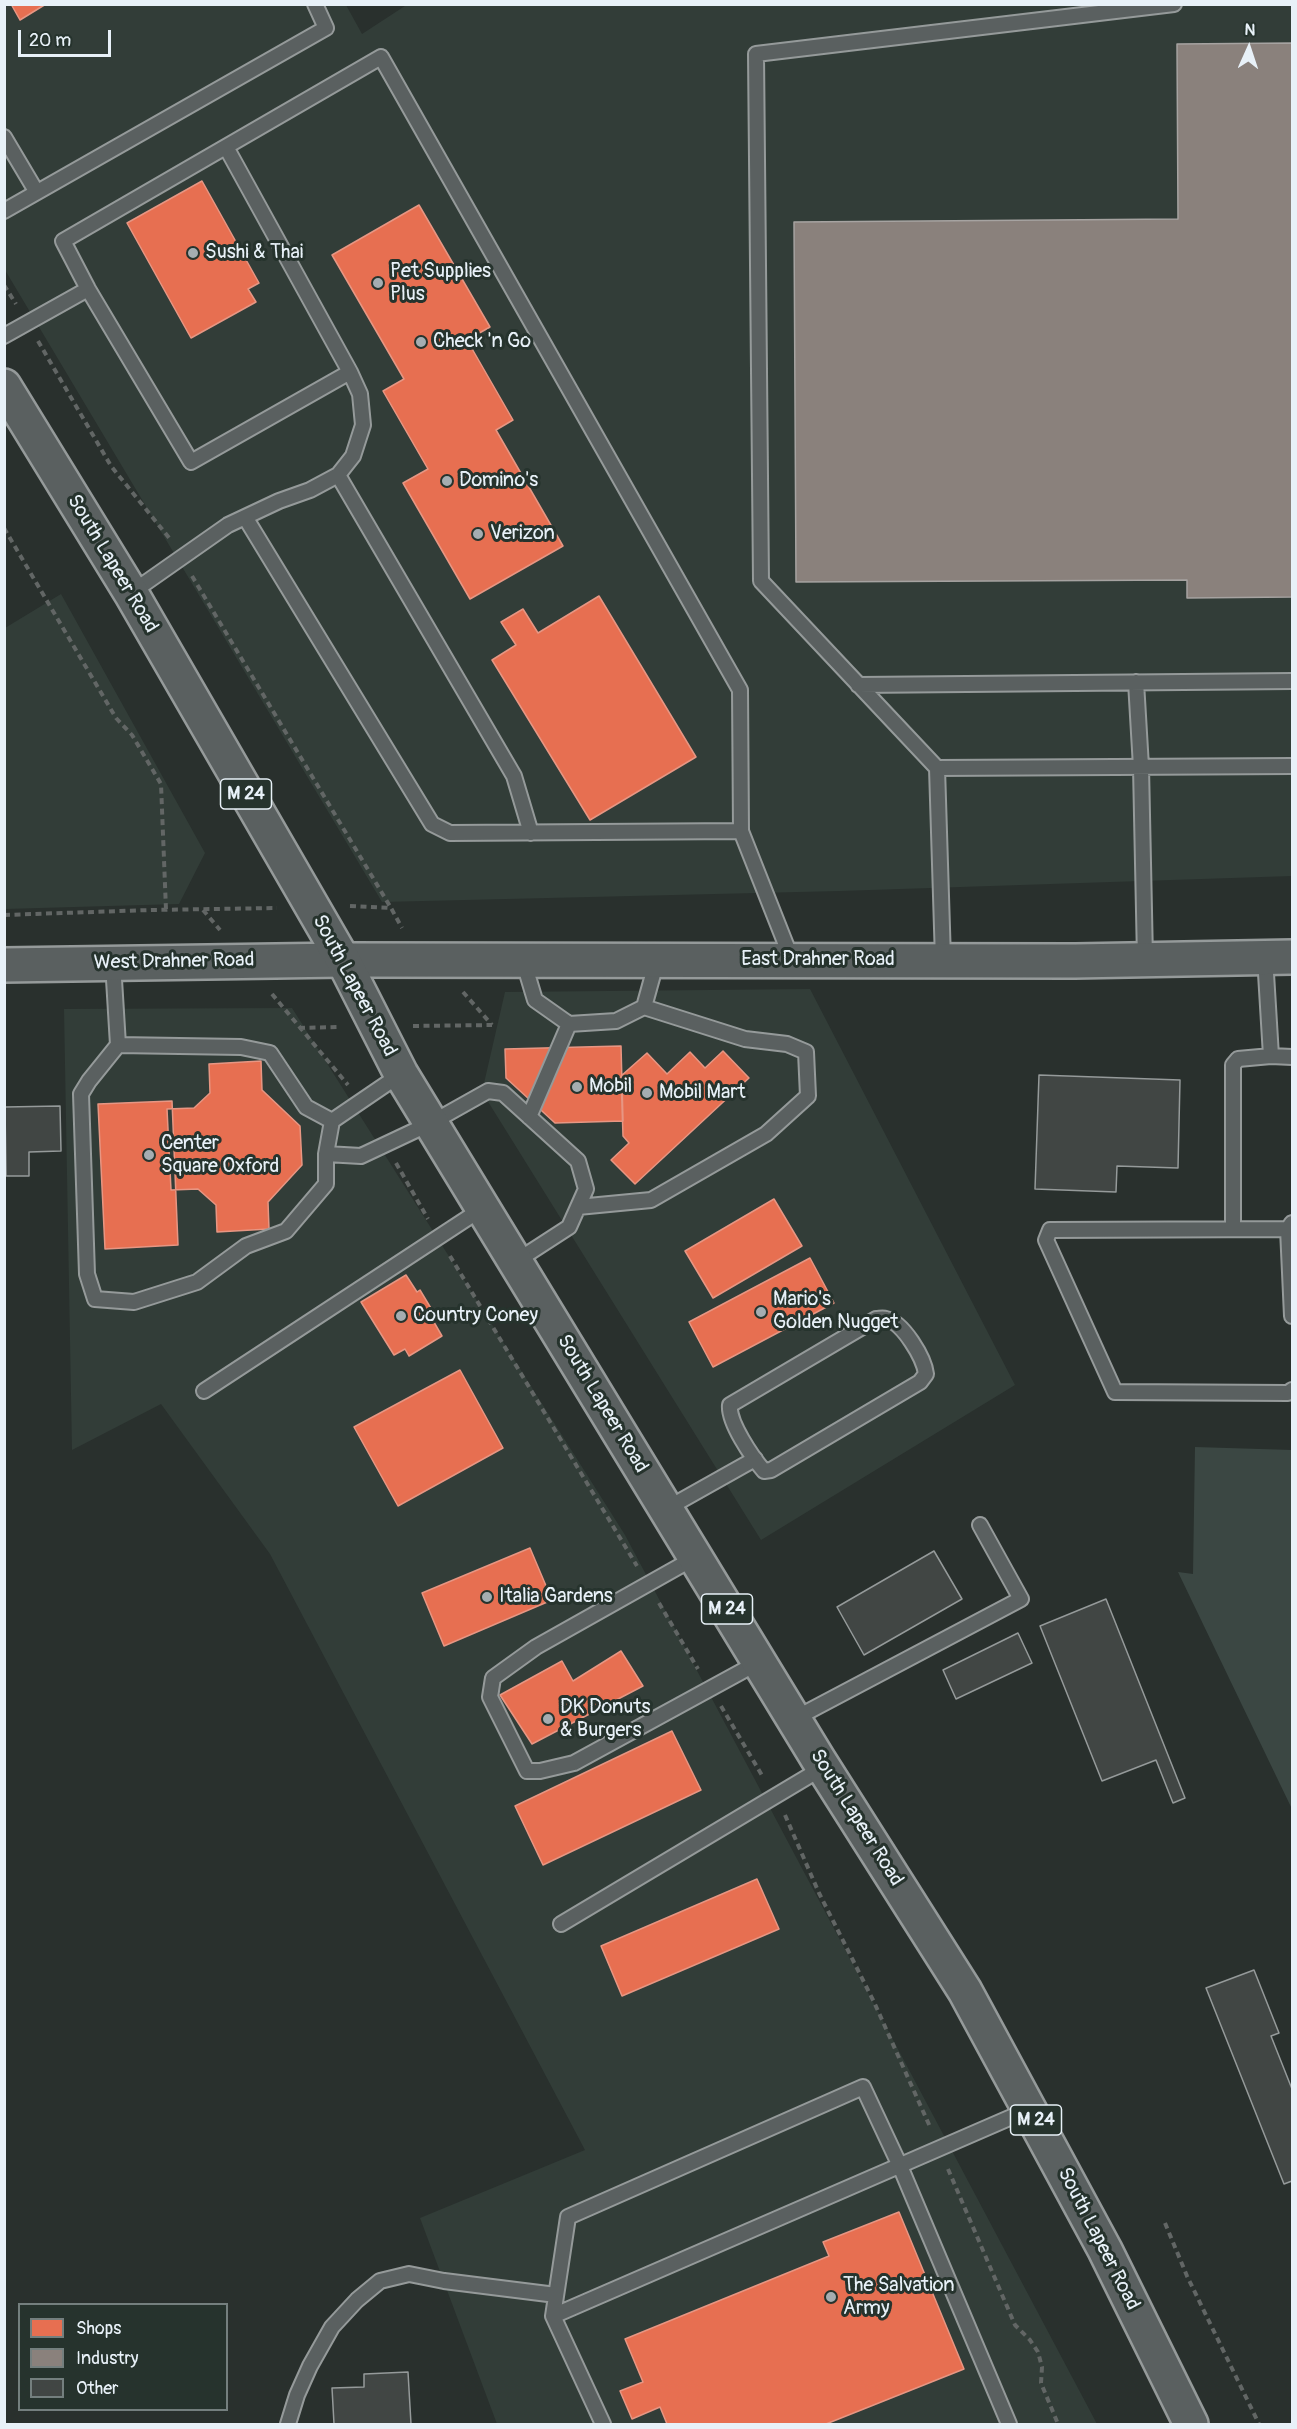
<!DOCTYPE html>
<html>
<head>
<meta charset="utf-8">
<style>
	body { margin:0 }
	#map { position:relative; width:1297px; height:2429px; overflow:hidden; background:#29302d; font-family:Pangolin,sans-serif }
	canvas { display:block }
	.frame { position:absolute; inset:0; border:6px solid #e8f1f8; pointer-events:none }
	.legend { position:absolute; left:18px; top:2303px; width:210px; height:108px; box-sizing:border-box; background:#26332d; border:2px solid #747f7e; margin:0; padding:8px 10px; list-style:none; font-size:18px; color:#e8f1f8 }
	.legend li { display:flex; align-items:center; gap:12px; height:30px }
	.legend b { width:30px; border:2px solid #747f7e }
	.north { position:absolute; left:1219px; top:18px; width:60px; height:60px; -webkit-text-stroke:4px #26332d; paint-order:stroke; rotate:3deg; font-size:16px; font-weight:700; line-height:24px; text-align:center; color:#e8f1f8 }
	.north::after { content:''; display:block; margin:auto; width:21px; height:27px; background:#e8f1f8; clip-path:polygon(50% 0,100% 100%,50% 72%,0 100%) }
	.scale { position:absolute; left:18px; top:30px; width:93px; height:27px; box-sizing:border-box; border:3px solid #e8f1f8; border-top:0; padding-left:8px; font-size:18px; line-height:21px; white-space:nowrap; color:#e8f1f8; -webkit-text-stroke:4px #26332d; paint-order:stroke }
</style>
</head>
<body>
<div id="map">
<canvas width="1297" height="2429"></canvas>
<div class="frame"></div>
<ul class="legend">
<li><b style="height:16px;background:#e76f51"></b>Shops</li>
<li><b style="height:16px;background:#8a817c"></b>Industry</li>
<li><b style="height:16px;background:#414644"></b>Other</li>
</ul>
<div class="north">N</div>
<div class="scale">20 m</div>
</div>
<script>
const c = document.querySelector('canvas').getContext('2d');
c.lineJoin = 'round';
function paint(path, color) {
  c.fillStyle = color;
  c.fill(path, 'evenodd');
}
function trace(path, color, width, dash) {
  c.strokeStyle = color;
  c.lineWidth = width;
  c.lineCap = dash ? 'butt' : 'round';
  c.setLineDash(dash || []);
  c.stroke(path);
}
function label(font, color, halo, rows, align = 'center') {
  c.font = font + ' Pangolin,sans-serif';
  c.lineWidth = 6;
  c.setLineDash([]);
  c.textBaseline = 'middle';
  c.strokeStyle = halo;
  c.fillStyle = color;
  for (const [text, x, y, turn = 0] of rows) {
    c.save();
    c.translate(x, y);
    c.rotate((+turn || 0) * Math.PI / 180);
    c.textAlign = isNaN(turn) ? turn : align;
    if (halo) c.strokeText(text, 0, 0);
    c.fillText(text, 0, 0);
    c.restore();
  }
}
paint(new Path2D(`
	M408,4L1292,5V876L840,891L382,902L5,270L4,5H346L362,34Z
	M61,594L205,853L179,904L5,909V628Z
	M810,989L1015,1385L761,1540L482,1092L505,992Z
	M292,1008L625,1535L1097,2424H497L420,2218L585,2150L270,1554L161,1404L72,1450L64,1009Z`), '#323d38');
paint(new Path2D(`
	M1195,1447L1292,1450V1809L1178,1572L1193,1574Z`), '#3b4743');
const shops = new Path2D(`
	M11,4H46L20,20Z
	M202,181L259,283L248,289L256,302L191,338L127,223Z
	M419,205L490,327L467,340L513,420L496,430L563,546L470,599L403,483L428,469L383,391L404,379L332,255Z
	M599,596L696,757L590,820L492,660L516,645L501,622L523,609L538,633Z
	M621,1046L623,1121L555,1123L506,1078L505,1049Z
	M723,1051L749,1078L635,1184L611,1160L629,1143L623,1136L621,1076L647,1053L667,1074L690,1052L705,1068Z
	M261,1061L262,1090L300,1126L302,1165L268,1202L269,1229L217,1232L216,1205L198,1189L171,1190L167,1109L194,1108L210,1093L209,1064Z
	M172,1101L178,1245L105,1249L98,1104Z
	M774,1199L802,1246L713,1298L685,1251Z
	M810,1258L834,1303L713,1367L689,1322Z
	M406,1275L417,1292L420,1290L435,1315L431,1317L442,1336L409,1356L405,1349L394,1355L361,1302Z
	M460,1370L503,1448L398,1506L354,1427Z
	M530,1548L552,1600L444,1646L422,1593Z
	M621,1651L643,1686L532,1744L500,1695L562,1661L573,1681Z
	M672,1731L701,1790L543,1865L515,1806Z
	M757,1879L779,1929L622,1996L601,1946Z
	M899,2212L964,2369L826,2424H667L660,2407L632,2419L620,2391L643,2382L625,2339L829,2256L823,2242Z`);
paint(shops, '#e76f51');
trace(shops, '#e79683', 1.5);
const industry = new Path2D(`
	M1292,43V597L1187,598V580L796,582L794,222L1178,219L1177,44Z`);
paint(industry, '#8a817c');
trace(industry, '#a6a3a1', 1.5);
const building = new Path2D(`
	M1039,1075L1180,1080L1178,1168L1117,1166L1116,1192L1035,1189Z
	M60,1106L61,1151L29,1152V1176H6L5,1107Z
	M934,1551L962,1599L864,1655L837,1607Z
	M1106,1599L1185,1798L1173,1803L1156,1760L1102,1781L1040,1626Z
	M1018,1633L1032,1663L956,1699L943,1670Z
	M1254,1970L1279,2033L1271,2036L1292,2089V2181L1284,2184L1206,1988Z
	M408,2372L411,2424H334L332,2388L364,2387V2374Z`);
paint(building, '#414644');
trace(building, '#959a9a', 1.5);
const lane = new Path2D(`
	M4,137L36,191
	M226,147L350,372
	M4,211L326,28L315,4
	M4,336L88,289
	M338,475L514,776L531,833
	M245,517L432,824L450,833L741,831
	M131,593L228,525L279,501L310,490L338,475L353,456L363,425L360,394L350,372L191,462L88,289L63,241L381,57L740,690L741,831L792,960
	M1136,682L1141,767L1145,959
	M858,685L1292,681
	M937,768L1292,766
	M1265,957L1271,1056L1292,1057
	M523,960L535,1000L569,1024L616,1021L644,1007L657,960
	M943,960L937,768L761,581L756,54L1174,4
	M113,963L118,1045L89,1081L81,1094L87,1274L95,1299L134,1302L197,1282L246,1246L286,1231L326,1184V1154L332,1121L401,1074
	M118,1045L241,1047L270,1053L306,1107L332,1121
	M529,1117L569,1024
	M326,1154L361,1156L431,1123L488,1091L503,1093L578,1161L586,1189L569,1227L515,1262
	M578,1207L651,1200L766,1134L808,1096L806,1052L787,1044L745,1039L644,1007
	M1292,1223L1288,1229L1292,1316
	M1233,1229V1065L1238,1059L1271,1056
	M1288,1229L1050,1230L1046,1240L1115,1392L1288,1393L1292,1390
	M876,1319C879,1319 883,1318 886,1319C903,1322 924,1358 926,1374L920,1382L771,1470L764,1471C752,1457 728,1422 730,1405Z
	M204,1391L483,1208
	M666,1509L755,1459
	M696,1557L536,1647L493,1678L490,1697L527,1771H540L574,1763L759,1662
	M794,1719L1021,1599L980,1525
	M561,1924L824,1767
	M553,2316L568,2217L863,2087L900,2166L1009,2424
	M288,2424L297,2395L310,2366L332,2327L357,2300L380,2281L409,2274L444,2281L556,2295
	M603,2424L553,2316L1030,2109`);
const secondary = new Path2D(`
	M4,965L343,960L1075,961L1292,957`);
const primary = new Path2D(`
	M4,386L131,593L343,960L401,1074L818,1759L965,1991L1105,2250L1191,2424`);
trace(lane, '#959a9a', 18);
trace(secondary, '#959a9a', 38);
trace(primary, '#959a9a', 38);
trace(new Path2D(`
	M4,285L16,304
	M38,341L111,466L170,539
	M4,528L116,718L132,735L161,784L166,910
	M192,576L391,908
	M350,906L391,908L402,928
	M203,910L220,930
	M4,915L151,910L277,908
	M463,992L492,1025
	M272,994L348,1085
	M413,1026L492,1025
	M299,1028L340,1027
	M396,1163L428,1219
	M450,1256L637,1566
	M659,1603L698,1669
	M721,1706L763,1777
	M785,1815L819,1893L874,2002L931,2129
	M948,2169L1015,2325L1030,2340L1038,2352L1042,2367L1041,2383L1058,2424
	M1165,2223L1187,2276L1259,2424`), '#626665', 4, [6, 4.5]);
trace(lane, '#5a6060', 14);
trace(secondary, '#5a6060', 33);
trace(primary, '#5a6060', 33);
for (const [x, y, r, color] of [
	[193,253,6,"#a5adb1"],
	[378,283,6,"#a5adb1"],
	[421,342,6,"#a5adb1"],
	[447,481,6,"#a5adb1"],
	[478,534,6,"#a5adb1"],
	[577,1087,6,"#a5adb1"],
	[647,1093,6,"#a5adb1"],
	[149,1155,6,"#a5adb1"],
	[761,1312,6,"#a5adb1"],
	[401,1316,6,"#a5adb1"],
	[487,1597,6,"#a5adb1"],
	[548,1719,6,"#a5adb1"],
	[831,2297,6,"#a5adb1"]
]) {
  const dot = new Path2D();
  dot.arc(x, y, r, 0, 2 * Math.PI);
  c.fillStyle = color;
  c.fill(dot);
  trace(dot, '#26332d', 2);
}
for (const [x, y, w] of [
	[246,794,51],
	[727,1609,51],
	[1036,2120,51]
]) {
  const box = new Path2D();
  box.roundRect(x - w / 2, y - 15, w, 30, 4.5);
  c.fillStyle = '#26332d';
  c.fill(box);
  trace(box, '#e8f1f8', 1.5);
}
label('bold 18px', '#e8f1f8', null, [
	["M 24",246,794],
	["M 24",727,1609],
	["M 24",1036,2120]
]);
label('20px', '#e8f1f8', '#26332d', [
	["Sushi & Thai",205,253],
	["Pet Supplies",390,272],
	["Plus",390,295],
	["Check 'n Go",433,342],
	["Domino's",459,481],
	["Verizon",490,534],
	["Mobil",589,1087],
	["Mobil Mart",659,1093],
	["Center",161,1144],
	["Square Oxford",161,1167],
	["Mario's",773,1300],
	["Golden Nugget",773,1323],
	["Country Coney",413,1316],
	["Italia Gardens",499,1597],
	["DK Donuts",560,1708],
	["& Burgers",560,1731],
	["The Salvation",843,2286],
	["Army",843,2309]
], 'left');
label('20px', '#e8f1f8', '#26332d', [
	["South Lapeer Road",112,564,59],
	["East Drahner Road",818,960],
	["West Drahner Road",174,962,-1],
	["South Lapeer Road",354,986,62],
	["South Lapeer Road",602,1404,59],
	["South Lapeer Road",856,1818,58],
	["South Lapeer Road",1098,2239,63]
]);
</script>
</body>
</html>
